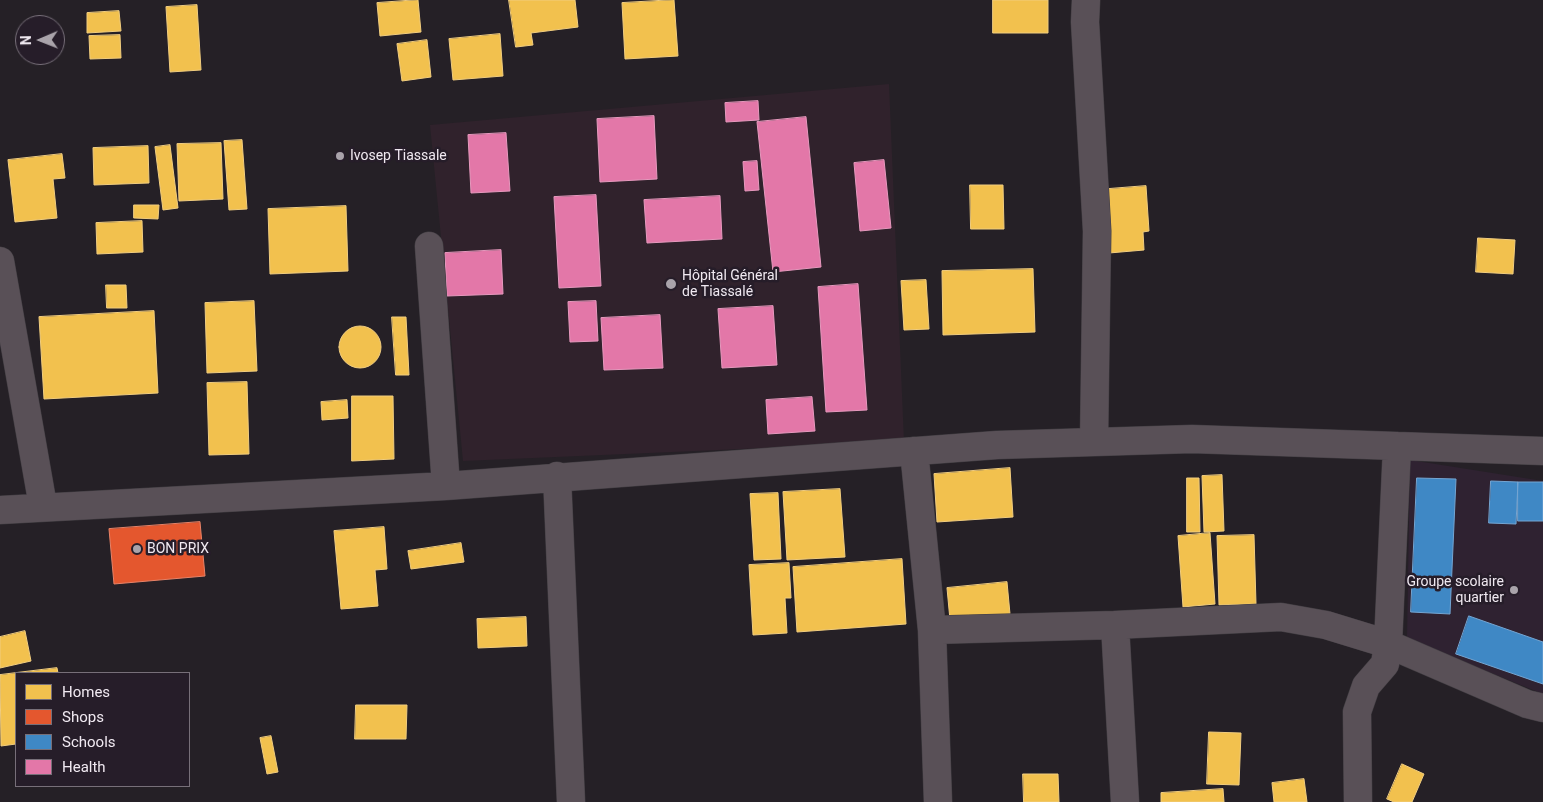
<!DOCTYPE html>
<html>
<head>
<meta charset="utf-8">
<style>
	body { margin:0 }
	#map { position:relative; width:1543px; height:802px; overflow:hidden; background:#252026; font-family:Roboto,sans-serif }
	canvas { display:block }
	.legend { position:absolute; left:15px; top:672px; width:175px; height:115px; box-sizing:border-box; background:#261d29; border:1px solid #776f79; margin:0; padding:6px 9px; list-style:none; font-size:15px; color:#f0e9f1 }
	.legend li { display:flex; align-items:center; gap:10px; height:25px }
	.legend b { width:25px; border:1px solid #776f79 }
	.north { position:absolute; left:15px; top:15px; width:50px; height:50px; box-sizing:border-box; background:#261d29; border:1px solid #776f79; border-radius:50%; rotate:269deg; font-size:14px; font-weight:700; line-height:20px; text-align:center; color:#f0e9f1 }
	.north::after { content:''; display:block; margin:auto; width:18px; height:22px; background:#a9a3aa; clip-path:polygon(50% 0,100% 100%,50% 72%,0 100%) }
</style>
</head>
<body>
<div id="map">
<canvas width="1543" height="802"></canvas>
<ul class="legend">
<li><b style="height:14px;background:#f2c14e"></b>Homes</li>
<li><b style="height:14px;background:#e4572e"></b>Shops</li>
<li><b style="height:14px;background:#3f88c5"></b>Schools</li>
<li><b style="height:14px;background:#e377a8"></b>Health</li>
</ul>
<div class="north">N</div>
</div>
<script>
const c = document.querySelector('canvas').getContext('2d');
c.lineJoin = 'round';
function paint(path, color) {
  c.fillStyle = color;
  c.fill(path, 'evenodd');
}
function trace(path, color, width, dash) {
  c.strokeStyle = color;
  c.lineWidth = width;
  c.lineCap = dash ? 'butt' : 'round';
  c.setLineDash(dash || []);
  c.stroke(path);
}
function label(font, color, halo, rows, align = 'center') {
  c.font = font + ' Roboto,sans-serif';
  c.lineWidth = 5;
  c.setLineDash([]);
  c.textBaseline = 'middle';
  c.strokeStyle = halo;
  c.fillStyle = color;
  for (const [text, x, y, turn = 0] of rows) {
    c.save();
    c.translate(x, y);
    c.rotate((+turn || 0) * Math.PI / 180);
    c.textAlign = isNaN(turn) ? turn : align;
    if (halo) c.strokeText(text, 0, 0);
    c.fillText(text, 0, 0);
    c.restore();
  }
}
paint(new Path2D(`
	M1410,460L1543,481V694L1407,639Z`), '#2f2231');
paint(new Path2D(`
	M889,84L904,442L463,461L430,125Z`), '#30222c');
const homes = new Path2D(`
	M418,0L421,32L380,36L377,3Z
	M509,0H575L578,27L531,33L533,45L516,47Z
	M674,0L678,56L625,59L622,3Z
	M993,0H1048V33H993Z
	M197,5L201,70L170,72L166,7Z
	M119,11L121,31L87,33V13Z
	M500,34L503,76L453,80L449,39Z
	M120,35L121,58L90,59L89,36Z
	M427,40L431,77L402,81L397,44Z
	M242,140L247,209L229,210L224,141Z
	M221,143L223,199L179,201L177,144Z
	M170,145L178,208L163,210L155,147Z
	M148,146L149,183L94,185L93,148Z
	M62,154L65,178L53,179L57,218L15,222L8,160Z
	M970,185H1003L1004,229H971Z
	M1146,186L1149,231L1143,232L1144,250L1109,253L1096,190Z
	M134,205H159L158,219L134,218Z
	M346,206L348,271L270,274L268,209Z
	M142,221L143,252L97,254L96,223Z
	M1478,238L1515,240L1513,274L1476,272Z
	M1033,269L1035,332L943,335L942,271Z
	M926,280L929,329L904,330L901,281Z
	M106,285H126L127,308H107Z
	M254,301L257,371L207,373L205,303Z
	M154,311L158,393L44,399L39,317Z
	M392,317H406L409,375H396Z
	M339 347a21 21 0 1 1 42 0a21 21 0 1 1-42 0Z
	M247,382L249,454L209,455L207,383Z
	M352,396H393L394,459L352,461Z
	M347,400L348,418L322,420L321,402Z
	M1010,468L1013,517L937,522L934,474Z
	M1222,475L1224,531L1204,532L1202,476Z
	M1187,478H1199L1200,532H1187Z
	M840,489L845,557L787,560L783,492Z
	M778,493L781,559L754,560L750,494Z
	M384,527L387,569L375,570L378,606L341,609L334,531Z
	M1210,533L1215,604L1183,607L1178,536Z
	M1254,535L1256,604L1219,605L1217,536Z
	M461,543L464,562L411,569L408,551Z
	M902,559L906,624L797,632L793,567Z
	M789,563L791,598H785L787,633L753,635L749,565Z
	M1007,582L1010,614L950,620L947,588Z
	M526,617L527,646L478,648L477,619Z
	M25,631L31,661L0,668V637Z
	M57,668L58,673H16V744L1,746L0,675Z
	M356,705H407L406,739H355Z
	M1209,732L1241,733L1239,785L1207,784Z
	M271,736L278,772L267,774L260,738Z
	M1402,764L1424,774L1412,802H1394L1387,799Z
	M1023,774H1058L1059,802H1024Z
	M1304,779L1307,802H1274L1272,783Z
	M1223,789L1224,802H1161V793Z`);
paint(homes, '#f2c14e');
trace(homes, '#f1cd7f', 1);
const shops = new Path2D(`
	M200,522L205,576L114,584L109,529Z`);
paint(shops, '#e4572e');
trace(shops, '#e88368', 1);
const schools = new Path2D(`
	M1417,478L1456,479L1450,614L1411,612Z
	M1491,481L1518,482L1516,524L1489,523Z
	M1518,482H1543V521H1518Z
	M1469,616L1543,642V684L1456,654Z`);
paint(schools, '#3f88c5');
trace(schools, '#74a5d2', 1);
const health = new Path2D(`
	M758,101L759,120L726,122L725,103Z
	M654,116L657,179L600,182L597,119Z
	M806,117L821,267L773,272L757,122Z
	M506,133L510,191L471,193L468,135Z
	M884,160L891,228L860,231L854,163Z
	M757,161L759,190L745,191L743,162Z
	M596,195L601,286L559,288L554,197Z
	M720,196L722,239L647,243L644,200Z
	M501,250L503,294L447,296L445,253Z
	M858,284L867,410L826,412L818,287Z
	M596,301L598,341L570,342L568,302Z
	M773,306L777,365L722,368L718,309Z
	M660,315L663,368L604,370L601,318Z
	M812,397L815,431L768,434L766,400Z`);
paint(health, '#e377a8');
trace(health, '#e799be', 1);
const minor = new Path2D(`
	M1086,0L1085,22L1097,231L1094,442
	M429,246L446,486
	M0,261L43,506
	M914,451L932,630L938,802
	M557,476L571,802
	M0,510L446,486L997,445L1192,439L1543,451
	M1115,625L1125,802
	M932,630L1115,625L1281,617L1326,625L1388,644L1527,704L1543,708
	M1358,802L1357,712L1366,686L1385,664L1388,644L1397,446`);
trace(minor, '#413d42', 29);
trace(minor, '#595057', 28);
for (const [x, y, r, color] of [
	[340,156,5,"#a9a3aa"],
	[671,284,6,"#a9a3aa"],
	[137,549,5,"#a9a3aa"],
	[1514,590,5,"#a9a3aa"]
]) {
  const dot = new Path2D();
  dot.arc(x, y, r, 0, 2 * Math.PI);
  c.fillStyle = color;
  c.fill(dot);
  trace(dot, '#261d29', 2);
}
label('14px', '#f0e9f1', '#261d29', [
	["Ivosep Tiassale",350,156],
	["Hôpital Général",682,276],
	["de Tiassalé",682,292],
	["BON PRIX",147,549],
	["Groupe scolaire",1504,582,"right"],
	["quartier",1504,598,"right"]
], 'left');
</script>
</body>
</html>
